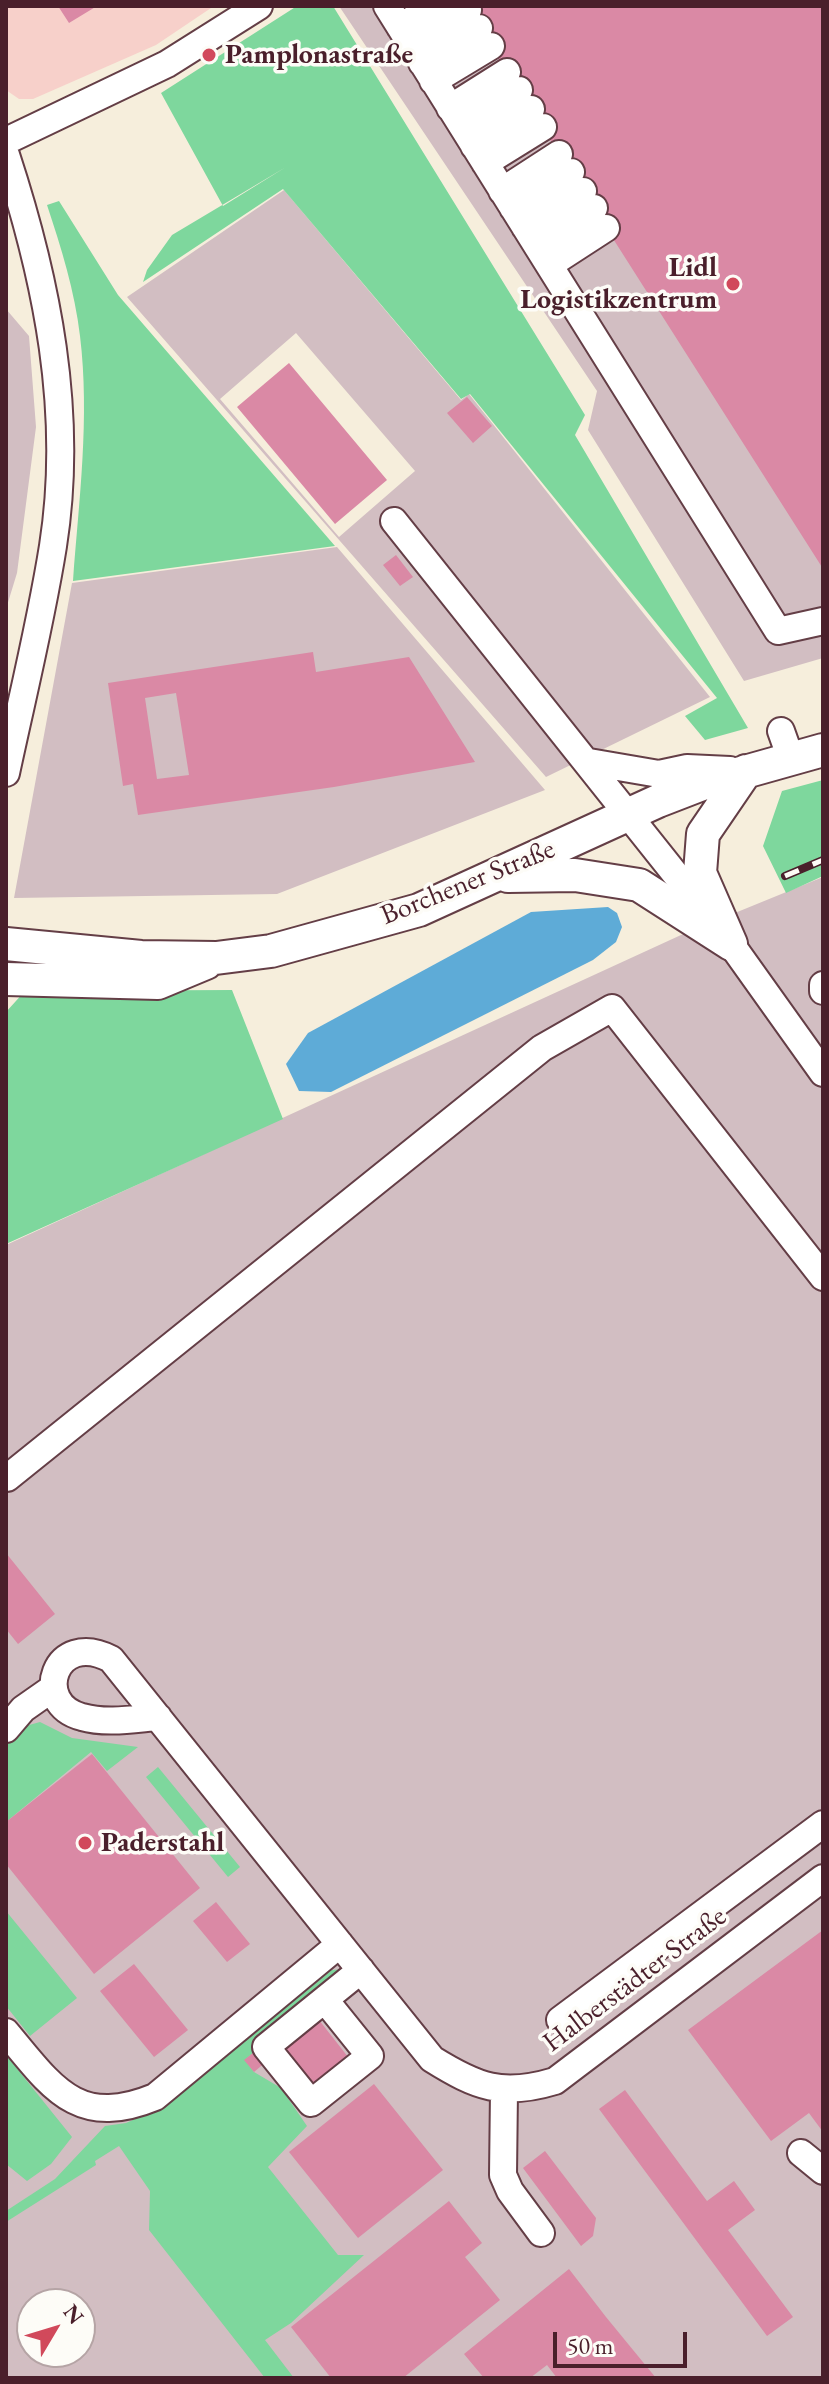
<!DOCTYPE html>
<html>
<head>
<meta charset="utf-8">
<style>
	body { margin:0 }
	#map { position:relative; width:829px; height:2384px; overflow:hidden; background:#f6eedc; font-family:"EB Garamond",serif }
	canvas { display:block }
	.frame { position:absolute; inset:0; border:8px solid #4a1f2b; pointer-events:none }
	.north { position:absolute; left:16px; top:2288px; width:80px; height:80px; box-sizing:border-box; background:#fdfcf7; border:2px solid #b5a4a5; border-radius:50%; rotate:52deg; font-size:22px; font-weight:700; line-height:32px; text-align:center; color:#4a1f2b }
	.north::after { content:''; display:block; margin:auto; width:28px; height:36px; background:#d1495b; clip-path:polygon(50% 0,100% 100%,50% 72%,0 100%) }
	.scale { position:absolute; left:553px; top:2332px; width:134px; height:36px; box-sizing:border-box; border:4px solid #4a1f2b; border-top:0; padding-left:10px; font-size:24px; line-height:28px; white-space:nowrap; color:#4a1f2b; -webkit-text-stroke:6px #fdfcf7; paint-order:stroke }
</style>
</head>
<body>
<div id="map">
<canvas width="829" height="2384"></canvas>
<div class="frame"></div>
<div class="north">N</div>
<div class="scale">50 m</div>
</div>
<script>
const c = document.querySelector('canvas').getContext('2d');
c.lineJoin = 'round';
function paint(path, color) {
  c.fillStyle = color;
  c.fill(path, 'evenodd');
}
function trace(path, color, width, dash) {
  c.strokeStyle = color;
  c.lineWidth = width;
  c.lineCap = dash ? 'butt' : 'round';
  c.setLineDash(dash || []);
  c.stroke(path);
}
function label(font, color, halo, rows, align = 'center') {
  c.font = font + ' "EB Garamond",serif';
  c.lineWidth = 7;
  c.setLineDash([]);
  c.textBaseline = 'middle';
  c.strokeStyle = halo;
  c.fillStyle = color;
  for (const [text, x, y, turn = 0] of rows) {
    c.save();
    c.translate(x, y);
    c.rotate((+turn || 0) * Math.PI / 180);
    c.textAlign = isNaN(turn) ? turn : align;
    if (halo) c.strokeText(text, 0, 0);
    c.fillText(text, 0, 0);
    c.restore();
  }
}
paint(new Path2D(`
	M6,6H214L156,45L33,99H19L6,90Z`), '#f7d0ca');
paint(new Path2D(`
	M339,6H823V658L744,681L588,430L597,391Z
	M284,190L461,400L469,394L710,697L546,777L127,297ZM296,333L415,471L339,537L220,399Z
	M6,309L29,336L36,427L17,573L6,609Z
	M337,547L545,790L277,894L14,898L72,583Z
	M823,877V2378H6V1245L681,935ZM32,2304H80V2352H32Z`), '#d2bec2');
paint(new Path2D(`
	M297,6H333L585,415L575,435L748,728L705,740L685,716L717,698L470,394L461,399L283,189L143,282L147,270L172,235L286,167L223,206L161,93Z
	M59,201L118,295L335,546L73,581C79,500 90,418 80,336C75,292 61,247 47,205Z
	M823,780V876L786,893L763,846L782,791Z
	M232,990L283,1119L6,1244V1012L25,991Z
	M40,1722L72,1738L138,1747L107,1771L91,1752L6,1822V1739L22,1727Z
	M158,1767L240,1867L228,1877L146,1777Z
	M6,1911L77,1998L30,2036L6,2006Z
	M345,1969L245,2060L254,2072L281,2088L307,2126L268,2167L338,2255H364L291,2323L265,2340L294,2378H265L149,2230L150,2191L119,2146L95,2161L96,2165L6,2222V2211L55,2179L105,2126L126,2123L167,2105L332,1970Z
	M6,2055L72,2137L51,2164L27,2181L6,2164Z`), '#7ed79d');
paint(new Path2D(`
	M608,907L617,913L622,927L616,942L593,960L331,1092L299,1091L286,1064L308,1033L531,912Z`), '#5eabd7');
paint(new Path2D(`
	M58,6H97L69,23Z
	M465,6H823V569L820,564Z
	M289,363L387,480L335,524L237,407Z
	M467,397L492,426L473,443L447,413Z
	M396,555L413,577L400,586L383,565Z
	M313,652L316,672L409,657L475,762L334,787L138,815L133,784L123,786L108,683ZM176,693L189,775L157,779L145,698Z
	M6,1553L55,1614L18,1644L6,1629Z
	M92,1754L200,1888L94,1974L6,1864V1822Z
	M216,1902L250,1944L227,1962L193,1921Z
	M823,1930V2132L809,2113L771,2141L688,2030Z
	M134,1964L188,2030L154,2057L100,1991Z
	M319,2020L352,2062L312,2094L278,2052Z
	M258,2049L267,2061L254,2072L244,2060Z
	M374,2084L443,2170L358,2238L289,2152Z
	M625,2090L707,2201L734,2181L755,2210L728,2230L793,2317L767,2336L599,2109Z
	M545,2151L596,2218L593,2236L581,2246L523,2168Z
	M449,2201L482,2243L465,2257L500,2300L403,2378H331L291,2327Z
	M569,2269L606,2317L656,2378H557L547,2365L530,2378H484L464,2354Z`), '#da89a5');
const minor = new Path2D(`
	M387,6L778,631L823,621
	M400,27L434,6
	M411,45L468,10
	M422,63L479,28
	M433,81L491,46
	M450,108L507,72
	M462,126L519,90
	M6,141L167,64L259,6
	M474,146L531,109
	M6,155C47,280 74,413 53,546C41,622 22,698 6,773
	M485,163L543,127
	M502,191L559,154
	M513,208L571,172
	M525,227L583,191
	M537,246L594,208
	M549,265L606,228
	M394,521L731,944L823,1073
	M781,731L791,759
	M589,762L659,774L687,768L730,770
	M823,985V991
	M7,1478L542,1048L612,1008L823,1277
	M158,1717C134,1719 106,1724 82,1717C31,1704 54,1629 111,1659L432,2059C477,2087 502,2097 555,2081L823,1878
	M6,1729L23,1709L53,1688
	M325,2000L370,2056L311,2103L266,2047L361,1970
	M560,2020L823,1824
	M6,2032C52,2087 77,2129 155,2097L340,1944
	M504,2091L503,2175L510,2191L541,2233
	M801,2153L823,2171`);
const major = new Path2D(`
	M508,876L575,875L639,885L731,944
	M6,944L141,957L216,958L271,951L419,910L658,801L702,784L823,750
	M731,944L700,873L703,834L746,771
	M6,979L158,983L206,963`);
trace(minor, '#643e46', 30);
trace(major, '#643e46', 36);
trace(minor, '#fff', 26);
trace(major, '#fff', 32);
const rail = new Path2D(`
	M785,876L823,860`);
trace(rail, '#4a1f2b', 8);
trace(rail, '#fdfcf7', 5, [15]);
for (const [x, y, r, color] of [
	[209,55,8,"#d1495b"],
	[733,284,8,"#d1495b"],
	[85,1843,8,"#d1495b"]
]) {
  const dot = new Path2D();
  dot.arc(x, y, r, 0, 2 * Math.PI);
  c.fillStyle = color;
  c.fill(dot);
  trace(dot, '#fdfcf7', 3);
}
label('bold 28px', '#4a1f2b', '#fdfcf7', [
	["Pamplonastraße",225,55],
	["Lidl",717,268,"right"],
	["Logistikzentrum",717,300,"right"],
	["Paderstahl",101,1843]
], 'left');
label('28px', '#4a1f2b', '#fdfcf7', [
	["Borchener Straße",468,883,-22],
	["Halberstädter Straße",635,1980,-37]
]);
</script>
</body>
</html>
